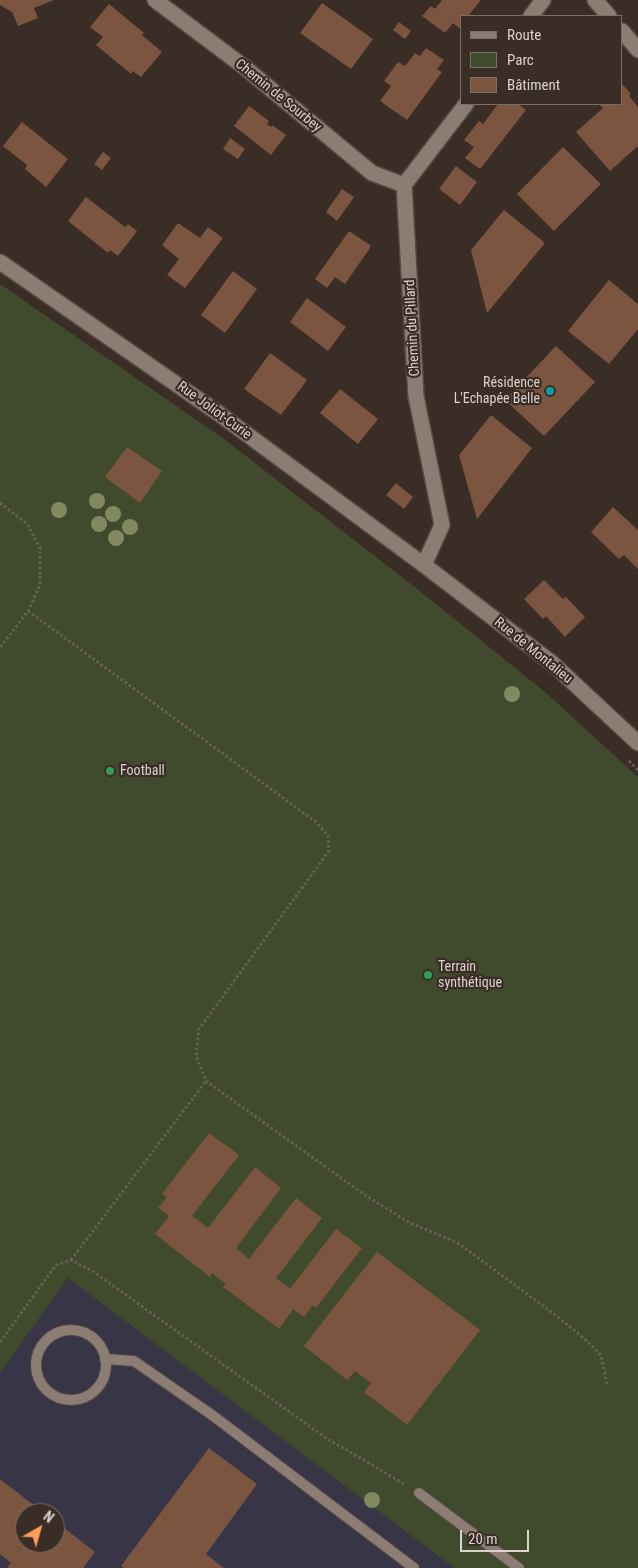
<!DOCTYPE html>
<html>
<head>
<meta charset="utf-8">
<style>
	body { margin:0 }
	#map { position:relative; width:638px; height:1568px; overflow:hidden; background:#3a2d25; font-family:"Roboto Condensed",sans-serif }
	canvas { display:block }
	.legend { position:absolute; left:460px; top:15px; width:162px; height:90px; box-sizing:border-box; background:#3a2d25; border:1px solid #7a6f68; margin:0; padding:6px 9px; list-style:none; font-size:15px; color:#dbd2cd }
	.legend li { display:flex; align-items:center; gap:10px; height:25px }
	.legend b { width:25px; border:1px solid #7a6f68 }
	.north { position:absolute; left:15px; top:1503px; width:50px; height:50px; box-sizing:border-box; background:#3a2d25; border:1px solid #7a6f68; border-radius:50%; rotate:38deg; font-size:14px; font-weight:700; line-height:20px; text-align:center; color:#dbd2cd }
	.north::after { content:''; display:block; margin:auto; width:18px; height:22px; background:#fe9b58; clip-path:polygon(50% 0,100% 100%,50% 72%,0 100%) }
	.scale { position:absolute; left:460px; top:1530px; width:69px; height:22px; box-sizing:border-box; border:2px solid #dbd2cd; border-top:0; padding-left:6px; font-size:15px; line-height:18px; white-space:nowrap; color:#dbd2cd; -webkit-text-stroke:4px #3a2d25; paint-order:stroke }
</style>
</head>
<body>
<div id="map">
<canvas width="638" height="1568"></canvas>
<ul class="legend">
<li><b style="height:6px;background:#8c7d74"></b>Route</li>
<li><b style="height:14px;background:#404a2c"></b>Parc</li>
<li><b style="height:14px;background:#7b553f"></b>Bâtiment</li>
</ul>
<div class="north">N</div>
<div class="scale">20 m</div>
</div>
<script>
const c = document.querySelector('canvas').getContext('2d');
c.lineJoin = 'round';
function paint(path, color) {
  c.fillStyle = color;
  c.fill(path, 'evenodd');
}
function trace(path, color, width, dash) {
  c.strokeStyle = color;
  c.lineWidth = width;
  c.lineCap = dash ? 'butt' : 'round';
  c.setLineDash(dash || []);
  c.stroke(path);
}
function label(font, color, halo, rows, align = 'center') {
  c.font = font + ' "Roboto Condensed",sans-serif';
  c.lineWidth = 4.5;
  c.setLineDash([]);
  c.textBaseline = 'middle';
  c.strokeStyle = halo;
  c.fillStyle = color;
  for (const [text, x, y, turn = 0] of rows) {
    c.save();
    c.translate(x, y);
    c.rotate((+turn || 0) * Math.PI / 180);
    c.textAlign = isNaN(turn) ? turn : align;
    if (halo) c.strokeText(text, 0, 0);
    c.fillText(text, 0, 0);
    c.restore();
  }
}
paint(new Path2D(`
	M68,1278L454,1568H0V1373ZM25,1513H55V1543H25Z`), '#383546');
paint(new Path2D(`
	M0,284L224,439L416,588L545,692L638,777V1568H454L68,1278L0,1373Z`), '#404a2c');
paint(new Path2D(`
	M0,0H54L34,8L38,18L18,26L12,12L0,5Z
	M442,0H481L468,16H462V25L459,28L453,23L445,33L422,16L431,6L435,9Z
	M322,3L373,39L351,69L300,33Z
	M109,4L144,33L142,35L162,52L141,77L133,71L131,74L96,45L103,37L90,27Z
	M399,22L411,31L405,39L393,30Z
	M426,48L444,60L437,69L442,72L407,120L380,101L391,86L384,81L398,62L405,66L415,53L420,56Z
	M622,84L631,94L629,96L638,107V146L610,171L576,132L603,108L599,104H622Z
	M498,104H518L526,110L480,169L465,158L474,147L464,140L479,121L483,124Z
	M249,106L269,121L267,124L271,127L272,125L286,135L271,155L234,126Z
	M22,122L68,159L46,187L25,169L27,165L3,146Z
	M230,138L245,149L238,159L223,149Z
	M563,147L601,184L554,231L517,194Z
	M103,152L111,158L102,170L94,164Z
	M456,166L477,182L460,205L439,189Z
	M342,189L354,197L337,221L326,212Z
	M86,197L125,227L128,224L137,231L118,256L110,250L108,253L68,221Z
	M504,210L545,243L487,313L471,250Z
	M178,223L200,238L208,227L223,238L185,288L167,275L179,259L162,245Z
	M349,231L370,245V248L345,284L335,277L327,288L315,279Z
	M233,271L257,289L225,333L201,315Z
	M609,280L638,304V329L609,364L568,331Z
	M307,298L346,327L328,351L290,322Z
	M556,346L595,382L544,436L505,400Z
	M270,353L307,380L281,415L244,389Z
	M340,389L378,419L358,444L320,413Z
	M491,415L532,448L477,519L459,455Z
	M127,447L162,471L140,503L105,477Z
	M396,483L413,497L404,509L386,495Z
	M613,507L638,530V569L624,555L619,559L591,532Z
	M544,580L563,599L566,597L585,617L565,637L546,616L543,619L524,599Z
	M209,1133L239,1155L192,1216L208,1228L255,1167L281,1188L236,1248L249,1259L296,1198L322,1218L276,1278L290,1289L336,1229L362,1248L316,1308L313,1305L304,1317L293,1309L279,1329L223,1287L226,1284L212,1273L210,1277L155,1234L169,1216L158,1208L167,1197L162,1194Z
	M377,1252L480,1330L407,1425L364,1392L371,1383L355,1371L347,1380L304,1346Z
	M209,1448L257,1484L206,1554L224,1568H124L121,1566Z
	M0,1479L44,1513H25V1543H55V1521L95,1552L83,1568H7L11,1563L0,1554Z`), '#7b553f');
const lane = new Path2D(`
	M36 1365a35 35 0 1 1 70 0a35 35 0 1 1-70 0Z
	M105,1359L134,1361L212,1415L414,1568
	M419,1493L519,1568`);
const street = new Path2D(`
	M155,0L243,66L372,173L404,185
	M595,0L609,16
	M531,16L543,0
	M622,31L638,50
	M424,565L442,525L416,396L404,185L466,104`);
const secondary = new Path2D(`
	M0,262L218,413L424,565L552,663L638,743`);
trace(lane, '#544a43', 12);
trace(street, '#544a43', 18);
trace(secondary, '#544a43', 18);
trace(new Path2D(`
	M0,503L27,524L40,548V585L28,611L0,648
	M28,611L316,822L328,835L329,851L199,1029L196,1056L206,1081L365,1195L410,1223L458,1243L550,1311L579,1334L601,1355L607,1384
	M629,761L638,770
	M71,1260L206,1081
	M0,1342L56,1265L71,1260L91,1270L326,1438L406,1485`), '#6a5f57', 3, [2.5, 2.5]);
trace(lane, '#8c7d74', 10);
trace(street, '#8c7d74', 15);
trace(secondary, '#8c7d74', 15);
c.fillStyle = '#828860';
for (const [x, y] of [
	[97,501],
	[59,510],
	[113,514],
	[99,524],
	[130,527],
	[116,538],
	[512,694],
	[372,1500]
]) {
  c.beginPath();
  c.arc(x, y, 8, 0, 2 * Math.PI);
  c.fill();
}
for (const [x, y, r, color] of [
	[550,391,5,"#0f9aa8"],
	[110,771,5,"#2e9e5b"],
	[428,975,5,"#2e9e5b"]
]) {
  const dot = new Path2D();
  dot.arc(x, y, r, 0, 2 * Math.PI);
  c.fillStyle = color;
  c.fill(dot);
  trace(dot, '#3a2d25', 2);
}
label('14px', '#dbd2cd', '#3a2d25', [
	["Chemin de Sourbey",278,96,39],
	["Chemin du Pillard",413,328,-93],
	["Rue Joliot-Curie",214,411,36],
	["Rue de Montalieu",533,651,39]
]);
label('14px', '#dbd2cd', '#3a2d25', [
	["Résidence",540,383,"right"],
	["L'Echapée Belle",540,399,"right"],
	["Football",120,771],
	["Terrain",438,967],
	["synthétique",438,983]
], 'left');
</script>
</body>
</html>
